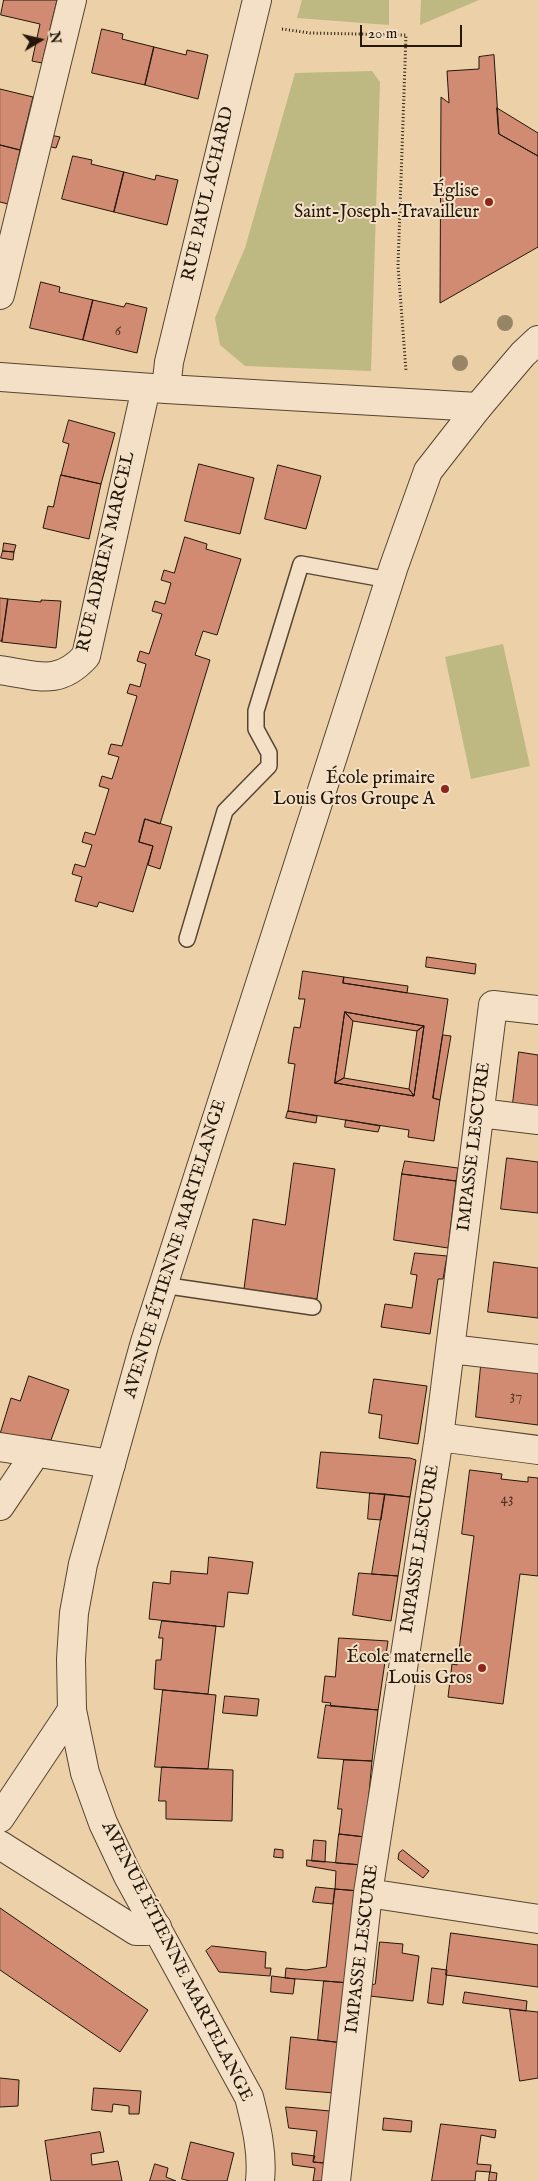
<!DOCTYPE html>
<html>
<head>
<meta charset="utf-8">
<style>
	body { margin:0 }
	#map { position:relative; width:538px; height:2181px; overflow:hidden; background:#ecd0a8; font-family:"IM FELL English",serif }
	canvas { display:block }
	.north { position:absolute; left:15px; top:15px; width:50px; height:50px; -webkit-text-stroke:4px #f3e0c6; paint-order:stroke; rotate:81deg; font-size:14px; font-weight:700; line-height:20px; text-align:center; color:#231709 }
	.north::after { content:''; display:block; margin:auto; width:18px; height:22px; background:#231709; clip-path:polygon(50% 0,100% 100%,50% 72%,0 100%) }
	.scale { position:absolute; left:360px; top:25px; width:102px; height:22px; box-sizing:border-box; border:2px solid #231709; border-top:0; padding-left:6px; font-size:15px; line-height:18px; white-space:nowrap; color:#231709; -webkit-text-stroke:4px #f3e0c6; paint-order:stroke }
</style>
</head>
<body>
<div id="map">
<canvas width="538" height="2181"></canvas>
<div class="north">N</div>
<div class="scale">20 m</div>
</div>
<script>
const c = document.querySelector('canvas').getContext('2d');
c.lineJoin = 'round';
function paint(path, color) {
  c.fillStyle = color;
  c.fill(path, 'evenodd');
}
function trace(path, color, width, dash) {
  c.strokeStyle = color;
  c.lineWidth = width;
  c.lineCap = dash ? 'butt' : 'round';
  c.setLineDash(dash || []);
  c.stroke(path);
}
function label(font, color, halo, rows, align = 'center') {
  c.font = font + ' "IM FELL English",serif';
  c.lineWidth = 4;
  c.setLineDash([]);
  c.textBaseline = 'middle';
  c.strokeStyle = halo;
  c.fillStyle = color;
  for (const [text, x, y, turn = 0] of rows) {
    c.save();
    c.translate(x, y);
    c.rotate((+turn || 0) * Math.PI / 180);
    c.textAlign = isNaN(turn) ? turn : align;
    if (halo) c.strokeText(text, 0, 0);
    c.fillText(text, 0, 0);
    c.restore();
  }
}
paint(new Path2D(`
	M302,0H389V25L297,18Z
	M421,0H479L420,25Z
	M372,71L380,82L371,371L245,366L220,345L215,318L245,248L295,73Z
	M503,644L530,766L471,779L445,657Z`), '#beb983');
const building = new Path2D(`
	M4,0H57L42,63L32,61L40,24L1,15Z
	M102,29L123,34L122,39L154,47L145,85L92,73Z
	M154,47L186,55L187,50L208,55L198,99L145,85Z
	M494,55L499,134L538,156V247L440,303L441,97L449,103L447,71L479,69V57Z
	M0,89L33,97L20,150L0,145Z
	M497,108L538,133V156L499,134Z
	M50,135L60,137L56,148L47,146Z
	M0,145L20,150L8,204L0,202Z
	M73,156L92,160L91,164L124,172L114,212L62,199Z
	M124,172L155,180L156,175L178,180L167,225L114,212Z
	M41,282L60,287L59,292L93,300L83,340L30,328Z
	M93,300L124,307L126,303L147,308L137,353L83,340Z
	M69,420L115,433L101,484L61,475L69,444L63,442Z
	M199,464L254,478L240,534L185,521Z
	M278,465L321,476L306,529L265,519Z
	M61,475L101,484L89,539L43,528L48,506L53,507Z
	M185,537L207,544L206,549L241,559L217,635L203,631L195,655L210,660L160,824L145,819L139,842L153,846L133,912L99,902L97,907L75,901L82,877L72,874L75,864L85,867L92,845L82,842L85,832L95,835L109,789L99,786L102,776L112,779L119,757L108,754L111,744L122,746L137,696L127,693L130,684L140,687L146,664L137,661L140,651L149,654L162,614L152,611L155,601L165,604L171,583L161,580L164,570L174,573Z
	M4,543L16,545L14,552L3,551Z
	M3,551L14,552L13,560L1,558Z
	M0,598L8,599L2,641H0Z
	M8,599L41,602V600L61,601L56,648L2,642Z
	M145,819L172,827L160,869L148,865L153,846L139,842Z
	M427,957L476,964L475,974L426,967Z
	M303,971L344,977L343,983L448,999L433,1098L440,1100L434,1141L408,1137L409,1130L288,1111L295,1064L288,1063L294,1027L300,1028L305,999H299ZM345,1012L424,1026L414,1096L335,1083Z
	M344,977L408,986L407,993L343,983Z
	M345,1012L424,1026L417,1031L353,1021Z
	M345,1012L353,1021L344,1078L335,1083Z
	M424,1026L414,1096L409,1089L417,1031Z
	M443,1035L451,1036L440,1100L433,1098Z
	M519,1052L538,1055V1106L513,1103Z
	M344,1078L409,1089L414,1096L335,1083Z
	M288,1111L317,1116L316,1123L286,1118Z
	M346,1120L380,1126L378,1132L345,1127Z
	M507,1158L538,1162V1213L501,1209Z
	M405,1161L458,1168L456,1181L402,1174Z
	M294,1163L335,1169L317,1299L244,1289L253,1219L285,1225Z
	M402,1174L456,1181L448,1248L394,1240Z
	M415,1253L447,1256L443,1279H438L430,1334L381,1327L385,1304L412,1308L417,1275L411,1274Z
	M494,1262L538,1268V1318L488,1312Z
	M481,1366L538,1373V1425L476,1417Z
	M29,1376L69,1390L51,1440L0,1434L11,1398L20,1401Z
	M374,1379L427,1386L418,1444L379,1438L382,1415L369,1413Z
	M321,1452L410,1458L416,1460L410,1497L317,1488Z
	M470,1470L502,1474L501,1479L528,1482V1477L538,1478V1576L520,1574L503,1704L448,1697L452,1664L457,1665L474,1536L462,1534Z
	M370,1493L385,1494L381,1520L368,1519Z
	M385,1494L410,1497L398,1576L372,1574Z
	M209,1557L253,1562L248,1594L228,1592L224,1627L149,1619L153,1582L170,1584L171,1571L207,1574Z
	M359,1573L398,1576L391,1621L353,1615Z
	M162,1621L216,1626L208,1694L154,1689L156,1660H161L163,1638H159Z
	M339,1638L388,1641L378,1710L330,1706L331,1703L322,1702L325,1676L335,1677Z
	M163,1690L216,1695L208,1769L155,1767Z
	M225,1696L259,1699L257,1716L223,1713Z
	M326,1705L378,1710L372,1761L318,1758Z
	M344,1760L372,1761L365,1837L339,1834L342,1809H338Z
	M162,1767L233,1770L232,1821L166,1819V1801H159Z
	M339,1834L365,1837L362,1865L336,1863Z
	M314,1840L326,1841L325,1862L312,1861Z
	M275,1849L283,1850V1858L274,1857Z
	M403,1850L429,1871L423,1878L398,1859L399,1853Z
	M307,1860L362,1865L359,1891L335,1889L336,1871L307,1866Z
	M316,1887L335,1889L333,1904L313,1902Z
	M335,1889L359,1891L350,1983L285,1978L286,1968L306,1970L326,1967Z
	M0,1908L148,2010L120,2052L0,1970Z
	M451,1933L538,1945V1987L446,1975Z
	M380,1942L403,1944L402,1953L419,1956L413,2001L370,1996L371,1985L375,1984Z
	M212,1946L266,1952L265,1968H271L270,1976L219,1972L206,1951Z
	M432,1968L447,1970L443,2005L428,2003Z
	M272,1976L295,1979L293,1994L271,1992Z
	M324,1981L350,1983L344,2043L318,2040Z
	M465,1992L527,2001L526,2011L463,2003Z
	M510,2009L538,2012V2078L520,2081Z
	M291,2037L344,2043L334,2093L286,2089Z
	M0,2078L19,2080L18,2106L0,2107Z
	M94,2088L141,2091L139,2114H129V2106L113,2104L112,2112L92,2110Z
	M286,2107L341,2112L335,2164L313,2162L317,2131L289,2128Z
	M384,2118L412,2121L411,2132L383,2130Z
	M441,2124L496,2130L495,2138L481,2135L477,2164L491,2165L490,2172L476,2171L475,2181H432Z
	M100,2132L104,2152L91,2154L92,2165L118,2161L122,2181H51L45,2141Z
	M191,2142L234,2153L227,2181H190L182,2179Z
	M292,2153L315,2156L313,2162L335,2164L333,2181H313L315,2168L293,2165Z
	M155,2164L168,2168L166,2177L176,2181H150Z
	M490,2172L497,2173L496,2181H489Z`);
paint(building, '#d18b72');
trace(building, '#231709', 1);
const service = new Path2D(`
	M187,939L225,811L269,766V753L256,729V711L301,564L389,580
	M162,1285L313,1307`);
const minor = new Path2D(`
	M0,295L72,0
	M0,377L166,389L478,407
	M166,389L169,362L257,0
	M0,670C37,675 58,687 86,656L146,388
	M480,1113L538,1120
	M450,1349L538,1359
	M439,1437L538,1450
	M0,1447L111,1464
	M0,1506L35,1454
	M0,1818L72,1710
	M0,1845L136,1931H146L157,1927
	M368,1893L538,1919
	M336,2181L368,1893L439,1437L493,1005L538,1010`);
const tertiary = new Path2D(`
	M260,2181C263,2152 256,2125 249,2097L128,1876L103,1823L85,1773L72,1710L71,1659L74,1613L83,1564L145,1342L394,566L428,471L478,407L523,354L538,340`);
trace(service, '#554531', 18);
trace(minor, '#554531', 30);
trace(tertiary, '#554531', 30);
trace(new Path2D(`
	M282,29L310,33L406,35L398,266L406,371`), '#231709', 3, [1, 2.5]);
trace(service, '#f3e0c6', 15);
trace(minor, '#f3e0c6', 28);
trace(tertiary, '#f3e0c6', 28);
c.fillStyle = '#978565';
for (const [x, y] of [
	[505,323],
	[460,363]
]) {
  c.beginPath();
  c.arc(x, y, 8, 0, 2 * Math.PI);
  c.fill();
}
for (const [x, y, r, color] of [
	[489,202,5,"#8f2418"],
	[445,789,5,"#8f2418"],
	[482,1668,5,"#8f2418"]
]) {
  const dot = new Path2D();
  dot.arc(x, y, r, 0, 2 * Math.PI);
  c.fillStyle = color;
  c.fill(dot);
  trace(dot, '#f3e0c6', 2);
}
label('15px', '#4e3423', null, [
	["6",118,332],
	["37",516,1397],
	["43",507,1500]
]);
label('18px', '#231709', '#f3e0c6', [
	["Église",479,192],
	["Saint-Joseph-Travailleur",479,213],
	["École primaire",435,779],
	["Louis Gros Groupe A",435,800],
	["École maternelle",472,1658],
	["Louis Gros",472,1679]
], 'right');
label('18px', '#231709', '#f3e0c6', [
	["RUE PAUL ACHARD",209,194,-77],
	["RUE ADRIEN MARCEL",107,552,-77],
	["IMPASSE LESCURE",475,1147,-83],
	["AVENUE ÉTIENNE MARTELANGE",176,1249,-73],
	["IMPASSE LESCURE",421,1549,-81],
	["IMPASSE LESCURE",363,1949,-83],
	["AVENUE ÉTIENNE MARTELANGE",176,1962,63]
]);
</script>
</body>
</html>
